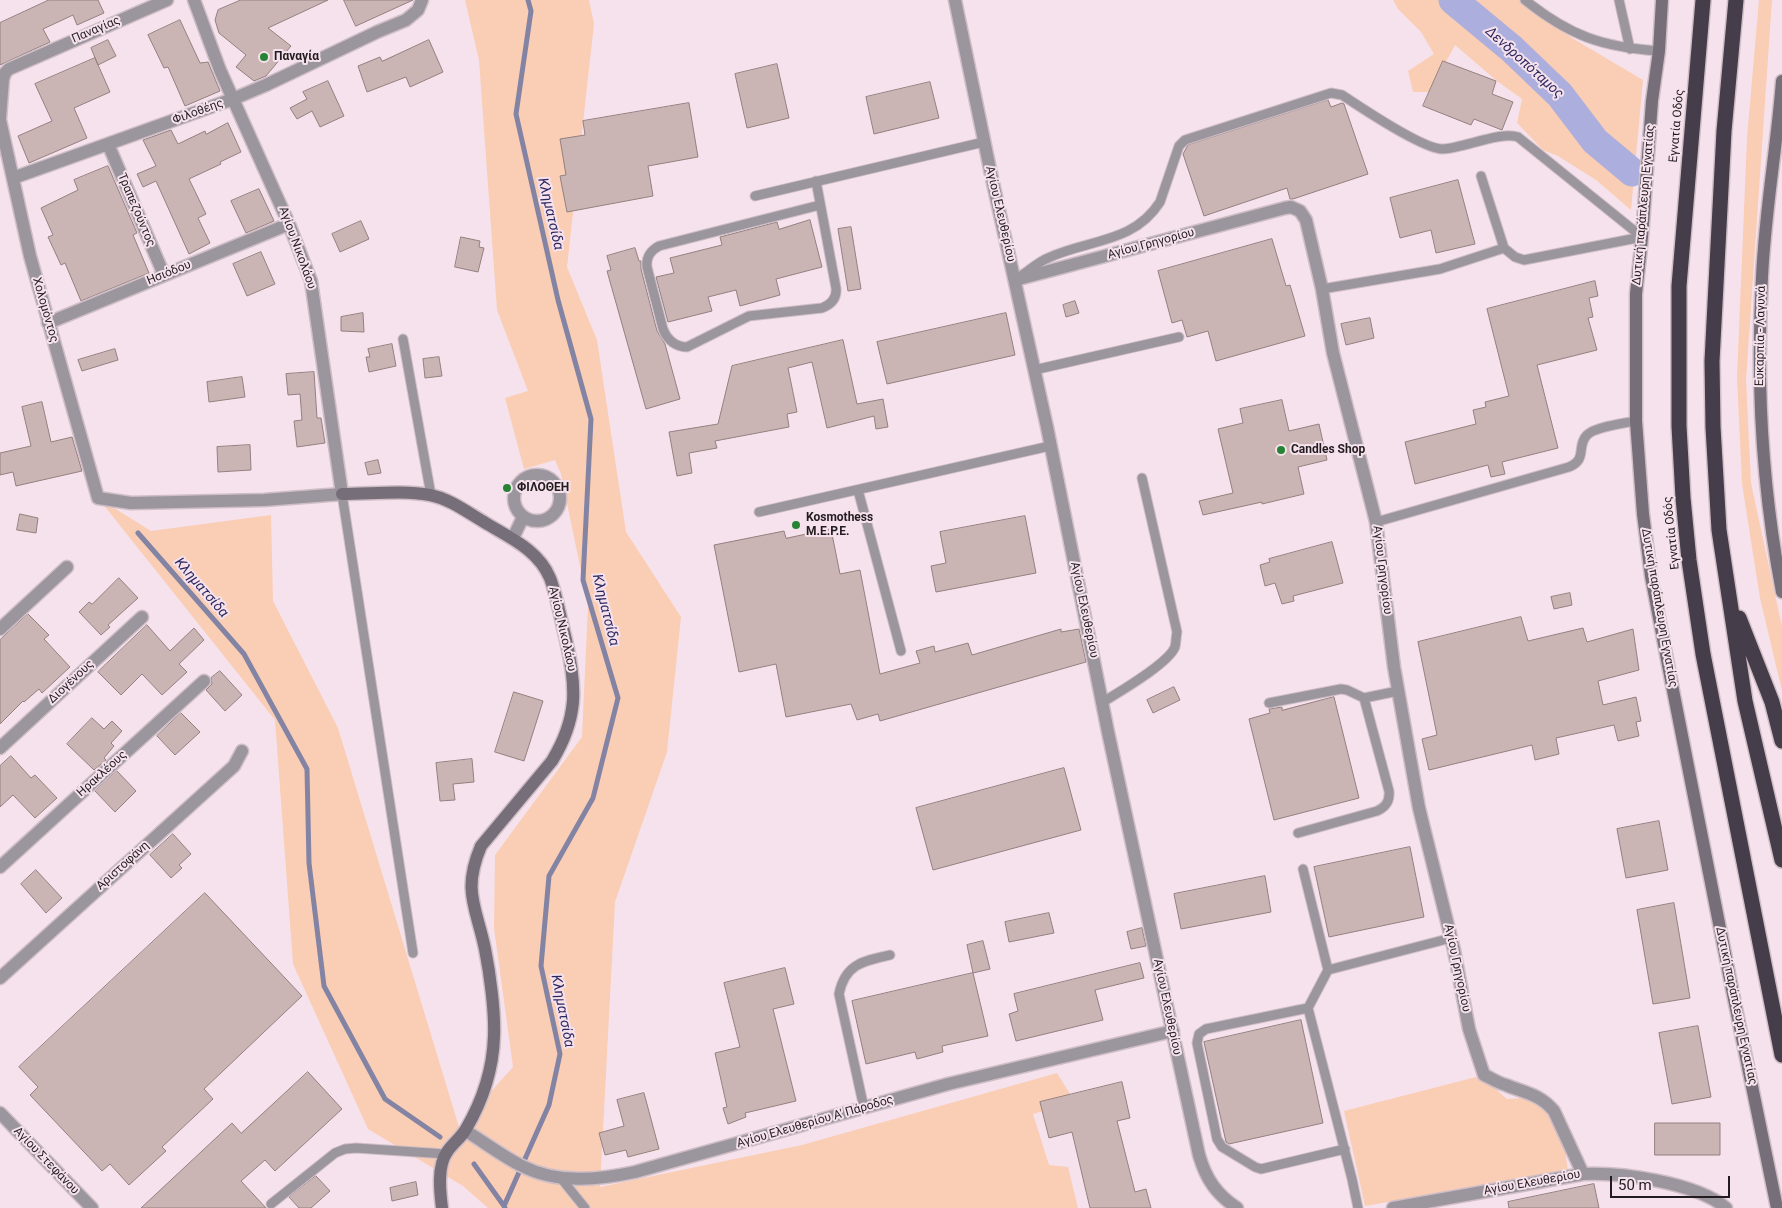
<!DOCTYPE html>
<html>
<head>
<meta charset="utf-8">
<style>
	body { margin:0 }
	#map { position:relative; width:1782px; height:1208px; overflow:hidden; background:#f6e2ec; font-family:Roboto,sans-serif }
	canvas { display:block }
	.scale { position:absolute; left:1610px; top:1176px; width:120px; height:22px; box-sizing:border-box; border:2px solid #221c1f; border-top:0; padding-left:6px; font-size:15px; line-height:18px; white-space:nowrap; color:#221c1f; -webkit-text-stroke:4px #f6e2ec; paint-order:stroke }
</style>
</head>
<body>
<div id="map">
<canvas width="1782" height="1208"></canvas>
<div class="scale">50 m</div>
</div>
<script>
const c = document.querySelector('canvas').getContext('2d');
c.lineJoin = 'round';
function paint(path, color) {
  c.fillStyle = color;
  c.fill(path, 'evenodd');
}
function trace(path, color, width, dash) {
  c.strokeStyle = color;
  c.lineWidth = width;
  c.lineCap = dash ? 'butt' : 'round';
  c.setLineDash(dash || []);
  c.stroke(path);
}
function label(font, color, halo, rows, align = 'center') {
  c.font = font + ' Roboto,sans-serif';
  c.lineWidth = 4;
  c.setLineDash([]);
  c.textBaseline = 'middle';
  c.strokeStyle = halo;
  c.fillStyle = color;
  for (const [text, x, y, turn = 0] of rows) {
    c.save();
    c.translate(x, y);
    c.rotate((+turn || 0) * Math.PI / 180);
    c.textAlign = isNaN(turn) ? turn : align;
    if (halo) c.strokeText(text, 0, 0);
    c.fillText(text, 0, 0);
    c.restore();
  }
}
paint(new Path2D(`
	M465,0H589L594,24L567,267L597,340L626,532L681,617L667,752L615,902L600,1187L802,1145L1057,1073L1075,1102L1033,1114L1049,1165L1068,1167L1078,1208H488L463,1186L368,1129L293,964L275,720L98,498L151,531L271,515L273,601L338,728L459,1127L513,1067L494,928L495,855L582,737L588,605L561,474L555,460L524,469L505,398L528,391L497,310L479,60Z
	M1393,0H1522L1572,38L1643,80L1631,210L1596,180L1558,156L1543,150L1517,123L1522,99L1497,81L1455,45L1430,92H1413L1408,71L1434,54L1421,32L1398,9Z
	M1759,0H1772L1746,380L1751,483L1782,627V691L1760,598L1742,484L1737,377L1747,138Z
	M1480,1076L1507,1099L1541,1097L1562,1130L1568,1171L1365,1206L1344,1111Z`), '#facdb5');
trace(new Path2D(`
	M138,533L244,654L307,769L309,863L324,986L385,1099L440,1137
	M474,1164L504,1206
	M505,1208L504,1206L549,1105L560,1054L541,966L549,876L593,798L618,698L583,580L591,419L558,300L516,114L531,11L528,0`), '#8383a4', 5);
trace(new Path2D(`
	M1453,0L1512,49L1560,95L1595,141L1632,172`), '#acafdd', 29);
const building = new Path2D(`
	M49,0H98L104,13L77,25L73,15L43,29L50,42L0,65V23Z
	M241,0H328L268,28L291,46L266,76L254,81L236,67L246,55L219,33L215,20L218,10Z
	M344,0H413L356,26Z
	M180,20L200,63L208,62L220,91L185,106L168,67L164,68L148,35Z
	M108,40L116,56L98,65L91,48Z
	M429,40L443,72L410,87L406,77L367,92L358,66L380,57L382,61Z
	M95,58L110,92L74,108L87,138L29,163L18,136L52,121L35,84Z
	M1443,61L1496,81L1492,94L1513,102L1502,130L1474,119L1471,125L1423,106Z
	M777,64L789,118L747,128L735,74Z
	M328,81L344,116L320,127L312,111L297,119L290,108L307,99L303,92Z
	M930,82L939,118L874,134L866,97Z
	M1328,100L1331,107L1342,103L1344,104L1368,174L1293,199H1290L1287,188L1204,216L1183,154L1188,145Z
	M689,103L698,157L648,166L653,196L567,212L560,176L566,175L560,139L585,135L583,121Z
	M228,123L241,152L220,162L221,164L189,179L206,214L198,218L210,243L189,254L156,181L143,187L137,174L156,166L143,140L171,130L178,144L205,131L206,134Z
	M108,166L137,233L133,235L149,273L81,301L65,263L61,265L48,237L53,235L41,208L78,190L74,180Z
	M1458,180L1475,244L1436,253L1431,230L1400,238L1390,198Z
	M259,189L274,221L246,233L231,201Z
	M810,220L822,267L776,279L780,295L740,306L736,290L708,297L712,311L668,322L656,277L674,273L670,258L722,245L720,237L777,222L779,229Z
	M361,221L369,239L340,252L332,234Z
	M851,227L861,289L848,291L838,229Z
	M461,237L480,241L479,247L484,248L478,272L455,267Z
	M1272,239L1286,286L1290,285L1305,336L1216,361L1208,331L1187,337L1182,320L1172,323L1158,271Z
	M635,248L639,261H641V269L657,331L665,344L680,399L646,409L607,271L611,270L607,256Z
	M261,252L275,284L247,296L233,264Z
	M1595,281L1598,296L1589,298L1593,317L1588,318L1597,350L1537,365L1558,448L1502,462L1505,474L1491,477L1488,465L1415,484L1405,442L1476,424L1473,410L1486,407L1485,402L1509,396L1487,309Z
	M1075,301L1079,313L1066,317L1063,305Z
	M363,313L364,332L341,331V317Z
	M1006,313L1015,355L887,384L877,342Z
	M1370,318L1374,338L1346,345L1341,324Z
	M843,340L857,404L883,399L888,427L876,429L874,416L827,428L812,362L788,368L797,412L787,414L789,427L715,441L717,448L689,453L692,473L677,476L669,432L718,424L732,366Z
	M392,344L396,366L369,372L366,357H370L368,349Z
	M115,349L118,360L82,371L78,360Z
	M439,357L442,376L425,378L423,359Z
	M314,372L317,418H321L325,443L297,447L294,421L302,420L300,394L288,395L286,374Z
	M242,377L245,397L209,402L207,382Z
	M1282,400L1289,431L1319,424L1327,460L1298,467L1304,494L1262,504V502L1203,515L1199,501L1233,493L1218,429L1243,423L1240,409Z
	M42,402L51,442L72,437L82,471L16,486L13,472L0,475V453L31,446L22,407Z
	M250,445L251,470L218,472L217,447Z
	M378,460L381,473L368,475L365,463Z
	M20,514L38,518L36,533L17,530Z
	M1025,516L1036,573L936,592L931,566L946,563L940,532Z
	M831,529L840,574L860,570L880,674L920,663L916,651L934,646L935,652L968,643L972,655L1061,629V632L1079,629L1086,662L880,721L878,714L857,720L851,704L786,717L776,664L739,672L714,545L784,531L786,538Z
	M1332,542L1343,583L1293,596L1294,601L1282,604L1275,583L1265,586L1260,565L1270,562L1269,559Z
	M119,578L138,598L108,625L110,627L101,635L79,612L89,602L92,604Z
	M1570,593L1572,605L1554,609L1551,597Z
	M28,614L49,635L44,639L70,667L42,693L39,689L24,702L23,701L0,724V640Z
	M1521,617L1528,641L1583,628L1587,642L1633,629L1639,670L1598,681L1603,705L1636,697L1641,721L1636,722L1639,736L1618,741L1614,725L1556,738L1559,754L1535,760L1532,745L1429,770L1422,739L1437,735L1418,642Z
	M147,625L170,651L194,628L204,640L179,664L187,672L162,695L142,674L121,695L98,672Z
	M220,671L242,695L225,711L206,690L212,684L211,678Z
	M1174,687L1180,700L1153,713L1147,700Z
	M514,692L543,701L524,761L495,752Z
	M1334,697L1359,798L1274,820L1249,719L1270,713L1269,709L1282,707V710Z
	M181,713L200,732L175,755L157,736Z
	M92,718L104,729L112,721L122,731L111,743L114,746L104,758L106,760L94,770L67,744Z
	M11,756L31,778L35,775L57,798L35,818L13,795L0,807V766Z
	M472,759L474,782L453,784L455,800L440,801L436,763Z
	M1064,768L1081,830L933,870L916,808Z
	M117,771L136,791L115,812L95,791Z
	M1659,821L1668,870L1626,878L1617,829Z
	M173,834L191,854L179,865L182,868L171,878L150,855Z
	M1410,847L1424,917L1329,937L1314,867Z
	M36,870L62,898L46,913L21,884Z
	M1265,876L1271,912L1181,929L1174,894Z
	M205,893L302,996L204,1089L213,1099L162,1147L166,1151L129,1185L110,1164L102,1171L30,1095L38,1087L19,1067Z
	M1674,903L1690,998L1653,1004L1637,910Z
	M1049,913L1054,933L1009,942L1005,922Z
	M1142,928L1146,946L1131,949L1127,932Z
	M983,941L990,969L973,973L967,945Z
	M1140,963L1144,978L1095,990L1103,1020L1016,1041L1009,1014L1018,1011L1014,994Z
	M785,968L794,1004L773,1009L796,1101L745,1113L746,1117L728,1124L723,1108L727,1107L715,1053L740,1047L724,983Z
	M973,973L988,1036L942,1046L943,1052L917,1059L915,1052L866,1064L852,1001Z
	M1301,1020L1323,1123L1229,1144L1226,1142L1204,1042Z
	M1698,1026L1711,1097L1672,1104L1659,1033Z
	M308,1072L342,1109L275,1171L265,1160L241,1181L266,1208H141L232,1123L241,1133Z
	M1122,1082L1130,1118L1117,1121L1135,1192L1146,1189L1151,1208H1090L1072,1132L1049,1138L1040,1102Z
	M644,1093L659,1149L628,1157L626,1150L605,1155L599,1133L624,1126L617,1100Z
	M1655,1123H1720V1155H1655Z
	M316,1176L330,1191L311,1208H299L289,1197Z
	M416,1182L418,1195L392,1201L390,1188Z
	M1594,1184L1599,1208H1509L1508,1202Z`);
paint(building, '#cab4b4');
trace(building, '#948080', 1);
const lane = new Path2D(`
	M1525,0C1570,36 1602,47 1659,51
	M1619,0L1630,49
	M1481,176L1504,248
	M816,181L836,288C837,298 832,304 822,308L749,316L687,347C676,347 667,340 663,329L647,267C646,257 650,251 659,246L820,205
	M755,196L984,142
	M1022,275C1030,270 1038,262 1048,258C1088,239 1133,244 1160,202L1179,146L1185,140L1331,93L1342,95C1360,107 1424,150 1443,149C1464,148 1501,131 1518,137L1642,237
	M1322,289L1440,269L1504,248L1515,257L1524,260L1642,237
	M403,339L431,495
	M1034,370L1179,337
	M858,490L901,651
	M342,494L413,953
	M759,512L1050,446
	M1376,522L1569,467C1588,459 1576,446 1587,435C1595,427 1624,423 1636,421
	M1103,702C1119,692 1168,664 1175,647C1176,643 1176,637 1177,632L1142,478
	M1269,703L1341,689L1347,690L1364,698L1398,691
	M1298,833L1377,811C1386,807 1390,801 1389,791L1364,698
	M1303,869L1328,970L1308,1008
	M1328,970L1451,938
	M864,1108L839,994C845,964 863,961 890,955
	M1345,1149L1261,1169L1255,1167L1222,1147L1217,1139L1197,1043L1199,1034L1206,1029L1308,1008L1352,1179L1358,1208
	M560,1177L585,1208
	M271,1204L335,1153L345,1149L356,1148L446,1154`);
const street = new Path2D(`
	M955,0L991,174L1047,427L1108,732L1199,1155C1206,1179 1216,1194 1237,1208
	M0,118L3,79L5,73L9,69L167,0
	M0,120L30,256L98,498L131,503L264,500L342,494L311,281L289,224L220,70L194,0
	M108,144L164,275
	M13,178L233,99L266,85L377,32L406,20L418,10L422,0
	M1015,280L1285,208L1291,207L1300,211L1306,220L1322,289L1333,353L1376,522L1394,667L1419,808L1454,950L1469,1029L1484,1075C1491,1078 1498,1083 1506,1085C1525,1093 1540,1094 1554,1111L1583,1174
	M48,323L289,224
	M514 498a23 23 0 1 1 46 0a23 23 0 1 1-46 0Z
	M513,538L523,517
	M0,629L67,567
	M0,748L142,617
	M0,867L204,681
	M0,978L234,766L242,751
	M0,1113L92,1208
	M466,1131C484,1142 502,1156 522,1166C557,1184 598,1180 635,1172L948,1084L1173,1031
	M1393,1208L1583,1174C1621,1172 1697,1183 1726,1208`);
const secondary = new Path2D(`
	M1662,0L1659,51L1652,101L1642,237L1636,294V421L1643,514L1651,576L1670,675L1732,989L1777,1208
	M1782,81C1777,146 1765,211 1762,277C1756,383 1762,488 1782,592
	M342,494C371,494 402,490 430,495C450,499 467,512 484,522C508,537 538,549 550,578C557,596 561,621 566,640C577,688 578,718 552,761L481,846C462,891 476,906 485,949C490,974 495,1011 494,1036C493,1069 483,1100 466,1129C461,1138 452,1144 447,1152C437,1166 440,1192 442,1208`);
const highway = new Path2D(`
	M1703,0L1679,286V426L1683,498L1689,560L1703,654L1782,1055
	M1736,0L1724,131L1712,361L1713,427L1719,530L1745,701L1782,860
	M1739,618L1772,702L1782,741`);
trace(lane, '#d0bec7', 11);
trace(street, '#d0bec7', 15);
trace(secondary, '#d0bec7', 15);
trace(highway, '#d0bec7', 18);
trace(lane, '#9b969d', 9);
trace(street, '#9b969d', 12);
trace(secondary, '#766f79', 12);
trace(highway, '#453d4a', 15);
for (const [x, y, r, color] of [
	[264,57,5,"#278334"],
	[1281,450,5,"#278334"],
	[507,488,5,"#278334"],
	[796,525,5,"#278334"]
]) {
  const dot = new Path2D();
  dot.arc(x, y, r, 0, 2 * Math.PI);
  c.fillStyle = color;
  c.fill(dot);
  trace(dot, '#f6e2ec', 2);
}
label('12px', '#221c1f', '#f6e2ec', [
	["Παναγίας",96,30,-23],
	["Φιλοθέης",198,112,-20],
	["Εγνατία Οδός",1677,126,-85],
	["Δυτική παράπλευρη Εγνατίας",1644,205,-85],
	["Τραπεζούντος",136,210,67],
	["Αγίου Ελευθερίου",1000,214,77],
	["Αγίου Γρηγορίου",1151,244,-15],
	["Αγίου Νικολάου",297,248,70],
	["Ησιόδου",169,273,-22],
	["Χολομόντος",45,310,74],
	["Ευκαρπία - Λαγυνά",1761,336,-89],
	["Εγνατία Οδός",1672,533,-96],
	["Αγίου Γρηγορίου",1382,570,83],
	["Δυτική παράπλευρη Εγνατίας",1659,608,80],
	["Αγίου Ελευθερίου",1084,610,78],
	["Αγίου Νικολάου",562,629,77],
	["Διογένους",71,682,-43],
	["Ηρακλέους",102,774,-42],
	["Αριστοφάνη",123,866,-42],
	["Αγίου Γρηγορίου",1457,968,78],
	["Δυτική παράπλευρη Εγνατίας",1736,1006,78],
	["Αγίου Ελευθερίου",1167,1007,78],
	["Αγίου Ελευθερίου Α' Πάροδος",815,1122,-16],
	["Αγίου Στεφάνου",46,1161,46],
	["Αγίου Ελευθερίου",1532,1183,-10]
]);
label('bold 12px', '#221c1f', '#f6e2ec', [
	["Παναγία",274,57],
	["Candles Shop",1291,450],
	["ΦΙΛΟΘΕΗ",517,488],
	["Kosmothess",806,518],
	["M.E.P.E.",806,532]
], 'left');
label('italic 14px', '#2b275f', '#f6e2ec', [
	["Δενδροπόταμος",1524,63,42],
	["Κληματσίδα",550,214,77],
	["Κληματσίδα",201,588,49],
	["Κληματσίδα",605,610,76],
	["Κληματσίδα",562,1011,79]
]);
</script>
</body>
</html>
